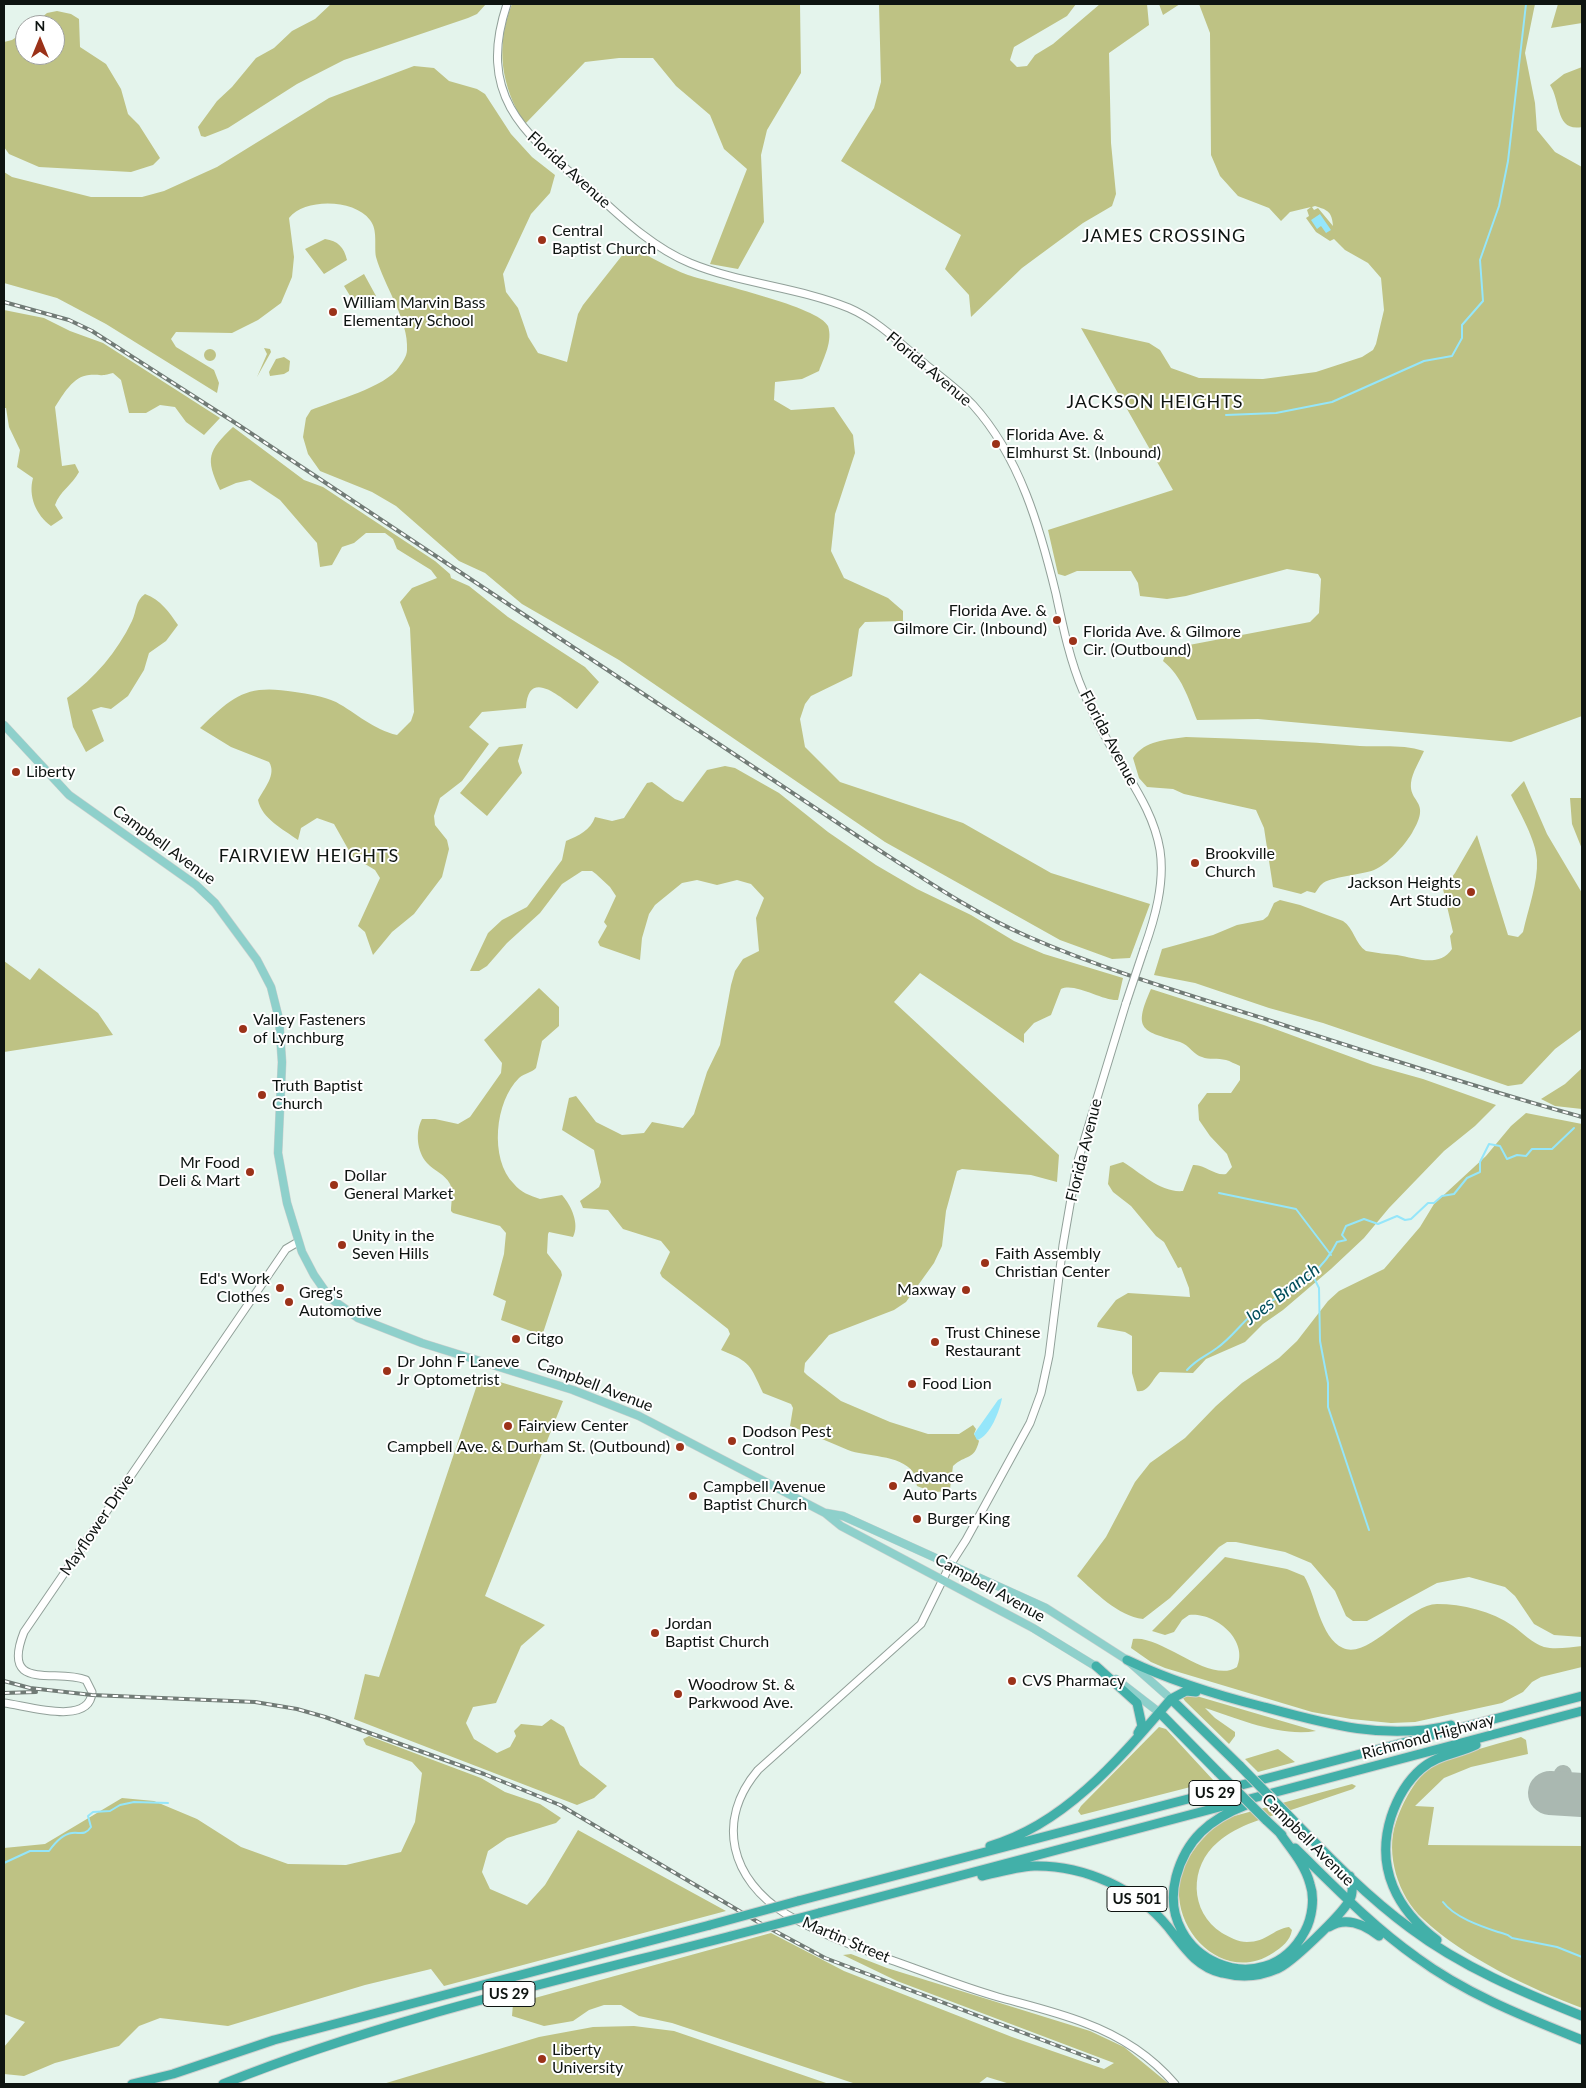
<!DOCTYPE html>
<html>
<head>
<meta charset="utf-8">
<style>
	body { margin:0 }
	#map { position:relative; width:1586px; height:2088px; overflow:hidden; background:#e4f4ec; font-family:Lato,sans-serif }
	canvas { display:block }
	.frame { position:absolute; inset:0; border:5px solid #0e1411; pointer-events:none }
	.north { position:absolute; left:15px; top:15px; width:50px; height:50px; box-sizing:border-box; background:#fff; border:1px solid #9fa1a0; border-radius:50%; rotate:0deg; font-size:14px; font-weight:700; line-height:20px; text-align:center; color:#0e1411 }
	.north::after { content:''; display:block; margin:auto; width:18px; height:22px; background:#9b3219; clip-path:polygon(50% 0,100% 100%,50% 72%,0 100%) }
</style>
</head>
<body>
<div id="map">
<canvas width="1586" height="2088"></canvas>
<div class="frame"></div>
<div class="north">N</div>
</div>
<script>
const c = document.querySelector('canvas').getContext('2d');
c.lineJoin = 'round';
function paint(path, color) {
  c.fillStyle = color;
  c.fill(path, 'evenodd');
}
function trace(path, color, width, dash) {
  c.strokeStyle = color;
  c.lineWidth = width;
  c.lineCap = dash ? 'butt' : 'round';
  c.setLineDash(dash || []);
  c.stroke(path);
}
function label(font, color, halo, rows, align = 'center') {
  c.font = font + ' Lato,sans-serif';
  c.lineWidth = 4;
  c.setLineDash([]);
  c.textBaseline = 'middle';
  c.strokeStyle = halo;
  c.fillStyle = color;
  for (const [text, x, y, turn = 0] of rows) {
    c.save();
    c.translate(x, y);
    c.rotate((+turn || 0) * Math.PI / 180);
    c.textAlign = isNaN(turn) ? turn : align;
    if (halo) c.strokeText(text, 0, 0);
    c.fillText(text, 0, 0);
    c.restore();
  }
}
paint(new Path2D(`
	M331,4H486L477,14L468,18L344,60L297,84L228,128L205,137L201,136L198,127L217,101L232,87L256,58L274,48L292,31L315,19Z
	M512,4H800L801,73L767,130L761,155L764,222L738,269L710,264L747,169L724,149L710,115L676,86L653,58H619L585,62L525,124C501,87 495,46 512,4Z
	M879,4H1076L1067,16L1014,47L1010,60L1017,67L1027,66L1035,55L1053,44L1100,4H1147L1149,25L1109,53L1111,143L1116,194L1112,206L1083,223L1022,268L971,317L969,295L945,269L961,235L841,161L874,108L881,82Z
	M1159,4H1180L1163,15Z
	M1199,4H1535L1525,53L1535,103L1537,130L1555,152L1582,167V716L1511,742L1258,719L1197,720C1188,698 1182,676 1163,661L1168,649L1310,622L1319,613L1321,579L1318,574L1287,569L1186,596L1167,599L1140,596L1138,583L1131,571H1077L1065,576L1058,574L1048,530L1173,490L1081,328L1149,343L1160,350L1171,368L1199,378L1263,379L1316,372L1362,357L1373,350L1376,344L1384,310L1381,278L1368,263L1345,250L1334,239L1330,241L1316,232L1306,218L1309,216L1307,210L1311,207L1290,212L1281,221L1269,208L1238,196L1220,176L1211,155L1210,33ZM1315,206C1328,210 1332,212 1333,226L1318,208L1314,210L1312,207Z
	M1558,4H1582V23L1551,28Z
	M57,11L71,14L79,19L80,47L106,64L121,89L128,114L139,125L160,158L153,165L131,172L39,167L9,154L4,147V42L12,40L25,31V55H55V25H33L47,13Z
	M414,66L434,68L449,81L477,89L485,94L511,134L532,157L555,175L550,193L531,214L503,274L506,292L518,308L528,337L538,353L567,362L578,314L583,305L624,253L633,248C651,257 669,268 688,275C712,283 820,307 828,326C833,341 824,357 819,371L802,379L775,382L774,400L791,410L834,407L853,435L855,453L835,514L831,551L844,578L888,598L903,611V621L865,622L859,629L852,676L811,696L805,704L800,719L805,747L840,782L963,823L1051,873L1150,904L1130,958L1112,959L1060,940L885,842L619,660L522,604L485,573L459,561L396,506L372,492L320,471L308,454L303,437L306,418L311,410C333,401 386,387 399,367C402,363 407,356 407,350C409,320 384,286 376,257C374,245 378,230 370,220C354,199 305,198 289,218L294,257L292,277L281,303L258,320L232,333L176,332L171,339L176,347L214,370L219,383L217,393L106,324L57,298L4,283V172L12,177L91,197H142L164,191L217,167L329,98Z
	M1582,67V127C1555,132 1561,101 1550,85L1564,74Z
	M325,239C338,241 344,247 347,260L324,274L305,249Z
	M364,274L376,296L357,307L344,286Z
	M4,310L44,318L70,331L103,343L220,418L204,435L186,422L175,407L160,405L146,413H129L121,380L113,373C99,377 100,374 89,375C73,376 63,395 55,407L62,466L75,464L79,472C72,485 60,491 55,505L63,518L51,526C36,515 28,496 33,478L17,467L20,450L9,427L6,408H4Z
	M264,348L270,349L271,352L257,377L267,354Z
	M204 355a6 6 0 1 1 12 0a6 6 0 1 1-12 0Z
	M284,357L290,361L289,371L284,374L270,376L269,372L276,359Z
	M233,427L304,480L323,487L435,561L450,574L451,578L469,586L508,617L585,667L599,682L577,709C560,697 528,667 526,708L482,712L469,727L489,744L462,781L440,798L434,816L435,825L447,840L449,849L442,877L414,914L392,932L373,955L365,932L358,926L380,878L375,870L352,856L334,824L317,818L301,828L298,840C283,829 262,819 258,800C264,789 277,774 269,762L231,747L200,728C234,695 247,684 295,692C308,694 323,696 336,702C356,713 374,730 397,735L411,721L414,712L410,628L400,602L412,588L437,578L431,570L397,549L393,539L385,533H366L354,543L342,547L332,565L320,567L317,543L280,500L250,480L236,483L220,490C205,458 208,451 233,427Z
	M145,594C161,600 169,612 178,625L166,641L149,653L144,670L128,696L111,709L101,707L92,710L104,741L86,752L73,727L67,698C95,678 117,652 132,621C137,610 135,601 145,594Z
	M1186,737C1244,739 1302,741 1360,746C1382,747 1403,744 1424,751C1420,760 1412,773 1411,783C1409,804 1432,800 1412,833C1404,846 1388,864 1374,870C1361,875 1329,877 1322,884C1319,886 1317,891 1315,893L1307,891L1301,894L1273,887L1264,828L1256,810L1184,794L1173,789L1147,787L1139,778L1133,758C1145,740 1166,740 1186,737Z
	M523,744L518,761L522,773L487,816L460,793L499,747Z
	M725,766L735,768L779,793L828,832L876,865L917,889L971,915L1014,941L1044,954L1123,978L1118,1000C1102,1001 1075,982 1061,989L1051,1015L1034,1023L1024,1034V1043L920,973L894,1002L1059,1155L1057,1182L1031,1175L962,1169L957,1171L946,1211L942,1246L934,1263L906,1302L894,1310L829,1335L805,1363L804,1372L807,1375L841,1401L890,1422L928,1434H959L973,1425L976,1429L974,1434L979,1441C974,1461 966,1454 953,1466L950,1489C939,1495 927,1490 917,1486C916,1482 915,1475 913,1472C900,1454 865,1457 848,1450C828,1442 810,1433 790,1426L793,1408L791,1404L763,1393C750,1365 751,1362 721,1350L730,1334L728,1329L662,1277L660,1273L670,1252L661,1241L623,1229L608,1210L583,1208L580,1201L599,1187L601,1182L594,1150L562,1130L569,1098L576,1096L596,1122L622,1135L644,1133L652,1122L683,1128L694,1114L707,1072L720,1045L731,985L735,971L743,959L759,951L756,918L764,898L751,884L737,880L717,885L697,880L682,883L655,905L649,914L642,938L640,960L600,946L598,942L607,926L604,922L616,896L610,887L596,874L592,871H582L562,884L540,913L507,943L487,966L479,971H470L488,933L502,920L527,907L562,860L566,841C578,836 591,830 595,817L612,821L624,818L647,783L652,782L675,799L683,802L707,770Z
	M1524,781L1547,834L1582,893V1029L1555,1049L1522,1084L1508,1086L1323,1023L1269,1008L1195,983L1154,975L1162,949L1213,935L1237,925L1263,920L1268,916L1274,903L1280,900L1300,905L1343,921C1354,928 1355,944 1366,951C1376,953 1387,954 1397,955C1416,958 1439,968 1452,949L1450,936L1453,932L1443,889L1455,873L1477,835L1508,935L1518,937L1523,932C1528,909 1538,883 1537,860C1536,840 1520,813 1511,795Z
	M1570,798H1582V849L1572,824Z
	M4,961L30,980L39,968L98,1013L113,1035L4,1052Z
	M539,988L559,1007V1026L542,1041L536,1068C531,1073 525,1073 519,1078C495,1101 489,1159 514,1184C520,1192 531,1196 540,1199L562,1195C571,1205 580,1224 573,1237L549,1232L548,1234L547,1253L561,1271L562,1275L543,1333L533,1332L501,1320L506,1301L493,1295L504,1254L506,1233L500,1226L453,1213L451,1211C451,1202 454,1192 450,1184C445,1174 434,1171 427,1163C417,1152 415,1132 422,1119H435L458,1124L470,1117L501,1073L502,1063L484,1040Z
	M1151,989L1264,1025L1373,1065L1423,1079L1496,1105L1475,1126L1444,1151L1389,1208L1364,1238L1331,1269L1283,1310L1263,1324L1245,1342L1206,1359L1193,1373L1160,1372C1152,1379 1149,1393 1137,1391L1132,1373V1336L1125,1332L1097,1327L1098,1323L1116,1300L1128,1293L1190,1297L1189,1288L1181,1267L1178,1268L1164,1242L1156,1236L1131,1206L1113,1192L1108,1184L1110,1166L1123,1162C1141,1173 1161,1193 1183,1191L1193,1165C1205,1164 1214,1176 1226,1174L1232,1167L1227,1154L1210,1136L1199,1120L1198,1105L1207,1093H1231L1240,1080V1066C1235,1064 1230,1061 1226,1060C1218,1058 1209,1060 1202,1057C1194,1055 1189,1045 1180,1042C1143,1031 1132,1031 1151,989Z
	M1582,1068V1109L1555,1106L1541,1099L1565,1084Z
	M1526,1113L1582,1124V1637L1554,1635L1534,1624L1515,1596L1505,1587L1469,1577L1437,1583L1367,1621H1353L1346,1616L1335,1591L1311,1563L1285,1552L1236,1542H1227L1219,1547L1170,1598L1143,1619C1118,1616 1095,1592 1077,1576L1106,1537L1135,1482L1150,1463L1185,1438L1216,1406L1242,1383L1279,1358L1297,1341L1328,1301L1339,1291L1384,1269L1420,1227L1434,1204L1486,1156L1511,1126Z
	M480,1376L563,1401L485,1596L545,1625L521,1646L496,1703L473,1707L466,1723L474,1739L497,1753L510,1747L516,1736L514,1731L521,1724L542,1726L551,1719L564,1727L580,1765L607,1786L594,1798L577,1805L354,1719L365,1674L379,1677Z
	M1225,1557L1287,1569L1304,1576C1316,1595 1320,1638 1343,1648C1369,1660 1408,1604 1437,1604C1462,1604 1492,1611 1513,1626C1523,1633 1532,1643 1544,1647C1556,1650 1570,1647 1582,1646V1667L1541,1677L1532,1682L1523,1692L1502,1703L1415,1722L1391,1723L1351,1719L1312,1712L1165,1668L1151,1662L1131,1648L1133,1639C1161,1634 1210,1685 1237,1667C1249,1640 1215,1612 1189,1615L1182,1620L1174,1632L1165,1635L1152,1631Z
	M1187,1695H1193L1316,1731C1280,1737 1239,1719 1205,1708L1215,1718L1235,1732V1736L1229,1744L1185,1701L1183,1698Z
	M1159,1727L1166,1729L1214,1781L1081,1815L1078,1811L1081,1806Z
	M369,1736L481,1778L505,1792L540,1804L561,1818L556,1823L507,1838L488,1851L482,1872L490,1889L527,1905L545,1885L578,1830L726,1911L444,1986L431,1969L365,1985L228,2026L160,2018L139,2026L119,2046L55,2063L24,2076L4,2074V2047L25,2022L4,2014V1848L45,1844L122,1798L154,1801L197,1819L241,1847L288,1864L346,1865L401,1852L415,1822L422,1773L412,1762L366,1745L363,1739Z
	M1521,1737L1526,1740L1528,1754L1471,1767L1444,1778L1415,1806L1434,1807L1428,1845L1582,1846V2008C1531,1989 1463,1957 1423,1919C1398,1896 1385,1854 1396,1822C1403,1802 1415,1777 1434,1766C1461,1752 1492,1746 1521,1737Z
	M1278,1749L1295,1762L1258,1772L1245,1759Z
	M1352,1784L1356,1786L1353,1789C1332,1796 1312,1803 1291,1810C1266,1818 1239,1824 1218,1842C1189,1866 1189,1912 1222,1933C1229,1937 1238,1942 1247,1942C1267,1942 1273,1929 1289,1927L1292,1930C1290,1941 1282,1947 1273,1953C1231,1981 1182,1943 1179,1896C1177,1864 1202,1835 1227,1818Z
	M771,1933L844,1971L1012,2037L1104,2069L1114,2063L897,1981L843,1955L851,1954L887,1968L1090,2031L1124,2047L1169,2084H1010L987,2077L978,2084H856L672,2023L639,2016L621,2005H604L589,2010L573,2021L544,2026L512,2016L513,2004Z
	M634,2026L674,2031L829,2084H383L539,2037L593,2027Z`), '#bec284');
paint(new Path2D(`
	M1320,214L1331,230L1326,233L1321,226L1317,229L1311,220Z
	M1002,1398C1000,1410 990,1437 977,1440L974,1434L998,1400Z`), '#95e6fa');
trace(new Path2D(`
	M1226,415L1276,413L1332,402L1424,361L1452,356L1462,338V325L1483,301L1480,260L1499,206L1508,161L1526,4
	M1219,1193L1296,1209L1331,1255
	M1314,1274L1313,1276L1319,1288L1320,1341L1328,1383V1407L1369,1530
	M1187,1370C1198,1358 1205,1357 1217,1348C1233,1337 1244,1319 1260,1308C1291,1288 1320,1277 1337,1242L1346,1240L1342,1235L1346,1226L1364,1219L1378,1224L1397,1216L1405,1220L1411,1219L1428,1203H1434L1442,1196L1454,1194L1467,1178L1480,1172V1162L1489,1144L1500,1146L1507,1159L1517,1155L1526,1156L1532,1149H1552L1574,1128
	M4,1863L30,1851H49C54,1844 63,1834 72,1833C80,1832 85,1836 91,1827L88,1816L93,1812L110,1811L120,1805L134,1802L168,1803
	M1443,1902C1454,1917 1480,1926 1498,1932C1504,1934 1507,1933 1512,1938L1557,1947L1582,1957`), '#95e6fa', 2);
trace(new Path2D(`
	M1561,1794L1563,1774`), '#aab8b1', 18);
trace(new Path2D(`
	M1550,1793L1582,1795`), '#aab8b1', 44);
const secondary = new Path2D(`
	M507,4C474,103 532,139 599,197C626,222 656,249 690,263C741,284 798,287 849,308C877,320 901,344 925,364C941,377 959,390 973,405C1020,457 1040,528 1056,594C1063,627 1070,661 1083,691C1093,715 1105,737 1118,759C1135,788 1154,815 1160,850C1165,883 1155,918 1144,949
	M1126,1003L1077,1164L1063,1245L1049,1356L1041,1393L1030,1423L966,1540L950,1565L921,1624L758,1770C715,1821 731,1880 786,1914C820,1934 857,1947 894,1961C928,1973 963,1987 998,1997C1027,2005 1057,2012 1085,2023C1120,2036 1151,2056 1175,2084
	M4,1703C25,1705 90,1727 92,1692L86,1680C56,1668 0,1693 24,1632L286,1249L298,1242`);
const primary = new Path2D(`
	M4,725L69,795L196,885L215,903L257,960L271,987L279,1019L282,1062L278,1153L287,1203L302,1252L314,1275L330,1298L358,1318L422,1343L573,1390L639,1416L825,1513L841,1526L1033,1628L1100,1669
	M826,1513L843,1516L1046,1608L1127,1660L1171,1699
	M1116,1679L1160,1713`);
const highway = new Path2D(`
	M1127,1660C1171,1681 1216,1695 1264,1707C1326,1724 1387,1741 1451,1725
	M1096,1666L1137,1703L1142,1726L1138,1733
	M1171,1699L1240,1766
	M1160,1713L1218,1772
	M1246,1805C1210,1819 1186,1839 1176,1877C1155,1959 1265,2007 1305,1931C1312,1918 1315,1898 1310,1884C1305,1864 1290,1848 1279,1832
	M1287,1814C1326,1854 1365,1895 1410,1928C1462,1967 1522,1992 1582,2016
	M1266,1820L1282,1835
	M990,1846C1066,1824 1121,1757 1171,1699L1186,1691L1196,1692
	M1295,1848C1334,1886 1372,1926 1416,1957C1466,1994 1525,2017 1582,2040
	M982,1876C999,1872 1017,1867 1034,1866C1084,1865 1137,1889 1168,1927C1184,1947 1196,1967 1222,1973C1241,1978 1259,1977 1277,1969C1291,1964 1341,1915 1349,1901C1354,1893 1352,1885 1350,1876
	M798,1901L1582,1696
	M819,1913L1582,1711
	M1329,1927C1346,1916 1365,1925 1379,1936
	M1437,1940C1397,1910 1375,1868 1391,1817C1397,1799 1406,1782 1421,1769C1437,1755 1457,1754 1476,1745
	M132,2084L173,2074L274,2040L710,1925
	M223,2084C387,2018 561,1980 731,1936`);
trace(secondary, '#91a099', 9);
trace(primary, '#cfd0cf', 9);
trace(highway, '#cfd0cf', 11);
trace(secondary, '#fff', 7);
trace(primary, '#8ed0cb', 8);
trace(highway, '#42b0a9', 9);
const rail = new Path2D(`
	M4,302L69,320L92,331L237,424L865,841C918,875 971,912 1029,937C1107,971 1190,995 1271,1021C1374,1054 1477,1088 1582,1117
	M4,1681L30,1688L92,1695L255,1702L297,1709L325,1717L484,1774L560,1805L758,1922L825,1958L1098,2061
	M4,1693L36,1692`);
trace(rail, '#717b76', 4);
trace(rail, '#fff', 2, [5.5]);
const secondaryBridge = new Path2D(`
	M1126,1003L1144,949`);
const highwayBridge = new Path2D(`
	M1240,1766L1287,1814
	M1218,1772L1266,1820
	M710,1925L798,1901
	M731,1936L819,1913`);
trace(secondaryBridge, '#91a099', 9, []);
trace(highwayBridge, '#cfd0cf', 11, []);
trace(secondaryBridge, '#fff', 7);
trace(highwayBridge, '#42b0a9', 9);
for (const [x, y, r, color] of [
	[542,240,5,"#9b3219"],
	[333,312,5,"#9b3219"],
	[996,444,5,"#9b3219"],
	[1057,620,5,"#9b3219"],
	[1073,641,5,"#9b3219"],
	[16,772,5,"#9b3219"],
	[1195,863,5,"#9b3219"],
	[1471,892,5,"#9b3219"],
	[243,1029,5,"#9b3219"],
	[262,1095,5,"#9b3219"],
	[250,1172,5,"#9b3219"],
	[334,1185,5,"#9b3219"],
	[342,1245,5,"#9b3219"],
	[985,1263,5,"#9b3219"],
	[280,1288,5,"#9b3219"],
	[966,1290,5,"#9b3219"],
	[289,1302,5,"#9b3219"],
	[516,1339,5,"#9b3219"],
	[935,1342,5,"#9b3219"],
	[387,1371,5,"#9b3219"],
	[912,1384,5,"#9b3219"],
	[508,1426,5,"#9b3219"],
	[732,1441,5,"#9b3219"],
	[680,1447,5,"#9b3219"],
	[893,1486,5,"#9b3219"],
	[693,1496,5,"#9b3219"],
	[917,1519,5,"#9b3219"],
	[655,1633,5,"#9b3219"],
	[1012,1681,5,"#9b3219"],
	[678,1694,5,"#9b3219"],
	[542,2059,5,"#9b3219"]
]) {
  const dot = new Path2D();
  dot.arc(x, y, r, 0, 2 * Math.PI);
  c.fillStyle = color;
  c.fill(dot);
  trace(dot, '#fff', 2);
}
for (const [x, y, w] of [
	[1215,1793,52],
	[1137,1899,60],
	[509,1994,52]
]) {
  const box = new Path2D();
  box.roundRect(x - w / 2, y - 12.5, w, 25, 4);
  c.fillStyle = '#fff';
  c.fill(box);
  trace(box, '#0e1411', 1);
}
label('bold 15px', '#0e1411', null, [
	["US 29",1215,1793],
	["US 501",1137,1899],
	["US 29",509,1994]
]);
label('16px', '#0e1411', '#fff', [
	["Florida Avenue",569,170,42],
	["Florida Avenue",929,369,40],
	["Florida Avenue",1109,738,62],
	["Campbell Avenue",164,845,36],
	["Florida Avenue",1084,1150,-76],
	["Campbell Avenue",595,1385,21],
	["Mayflower Drive",97,1525,-56],
	["Campbell Avenue",990,1588,29],
	["Richmond Highway",1428,1737,-15],
	["Campbell Avenue",1308,1840,45],
	["Martin Street",846,1940,23]
]);
label('16px', '#0e1411', '#fff', [
	["Central",552,231],
	["Baptist Church",552,249],
	["William Marvin Bass",343,303],
	["Elementary School",343,321],
	["Florida Ave. &",1006,435],
	["Elmhurst St. (Inbound)",1006,453],
	["Florida Ave. &",1047,611,"right"],
	["Gilmore Cir. (Inbound)",1047,629,"right"],
	["Florida Ave. & Gilmore",1083,632],
	["Cir. (Outbound)",1083,650],
	["Liberty",26,772],
	["Brookville",1205,854],
	["Church",1205,872],
	["Jackson Heights",1461,883,"right"],
	["Art Studio",1461,901,"right"],
	["Valley Fasteners",253,1020],
	["of Lynchburg",253,1038],
	["Truth Baptist",272,1086],
	["Church",272,1104],
	["Mr Food",240,1163,"right"],
	["Deli & Mart",240,1181,"right"],
	["Dollar",344,1176],
	["General Market",344,1194],
	["Unity in the",352,1236],
	["Seven Hills",352,1254],
	["Faith Assembly",995,1254],
	["Christian Center",995,1272],
	["Ed's Work",270,1279,"right"],
	["Clothes",270,1297,"right"],
	["Maxway",956,1290,"right"],
	["Greg's",299,1293],
	["Automotive",299,1311],
	["Trust Chinese",945,1333],
	["Restaurant",945,1351],
	["Citgo",526,1339],
	["Dr John F Laneve",397,1362],
	["Jr Optometrist",397,1380],
	["Food Lion",922,1384],
	["Fairview Center",518,1426],
	["Dodson Pest",742,1432],
	["Control",742,1450],
	["Campbell Ave. & Durham St. (Outbound)",670,1447,"right"],
	["Advance",903,1477],
	["Auto Parts",903,1495],
	["Campbell Avenue",703,1487],
	["Baptist Church",703,1505],
	["Burger King",927,1519],
	["Jordan",665,1624],
	["Baptist Church",665,1642],
	["CVS Pharmacy",1022,1681],
	["Woodrow St. &",688,1685],
	["Parkwood Ave.",688,1703],
	["Liberty",552,2050],
	["University",552,2068]
], 'left');
c.letterSpacing = '1px';
label('18px', '#0e1411', '#fff', [
	["JAMES CROSSING",1164,236],
	["JACKSON HEIGHTS",1155,402],
	["FAIRVIEW HEIGHTS",309,856]
]);
c.letterSpacing = '0px';
label('italic 18px', '#004d5a', '#fff', [
	["Joes Branch",1282,1294,-37]
]);
</script>
</body>
</html>
